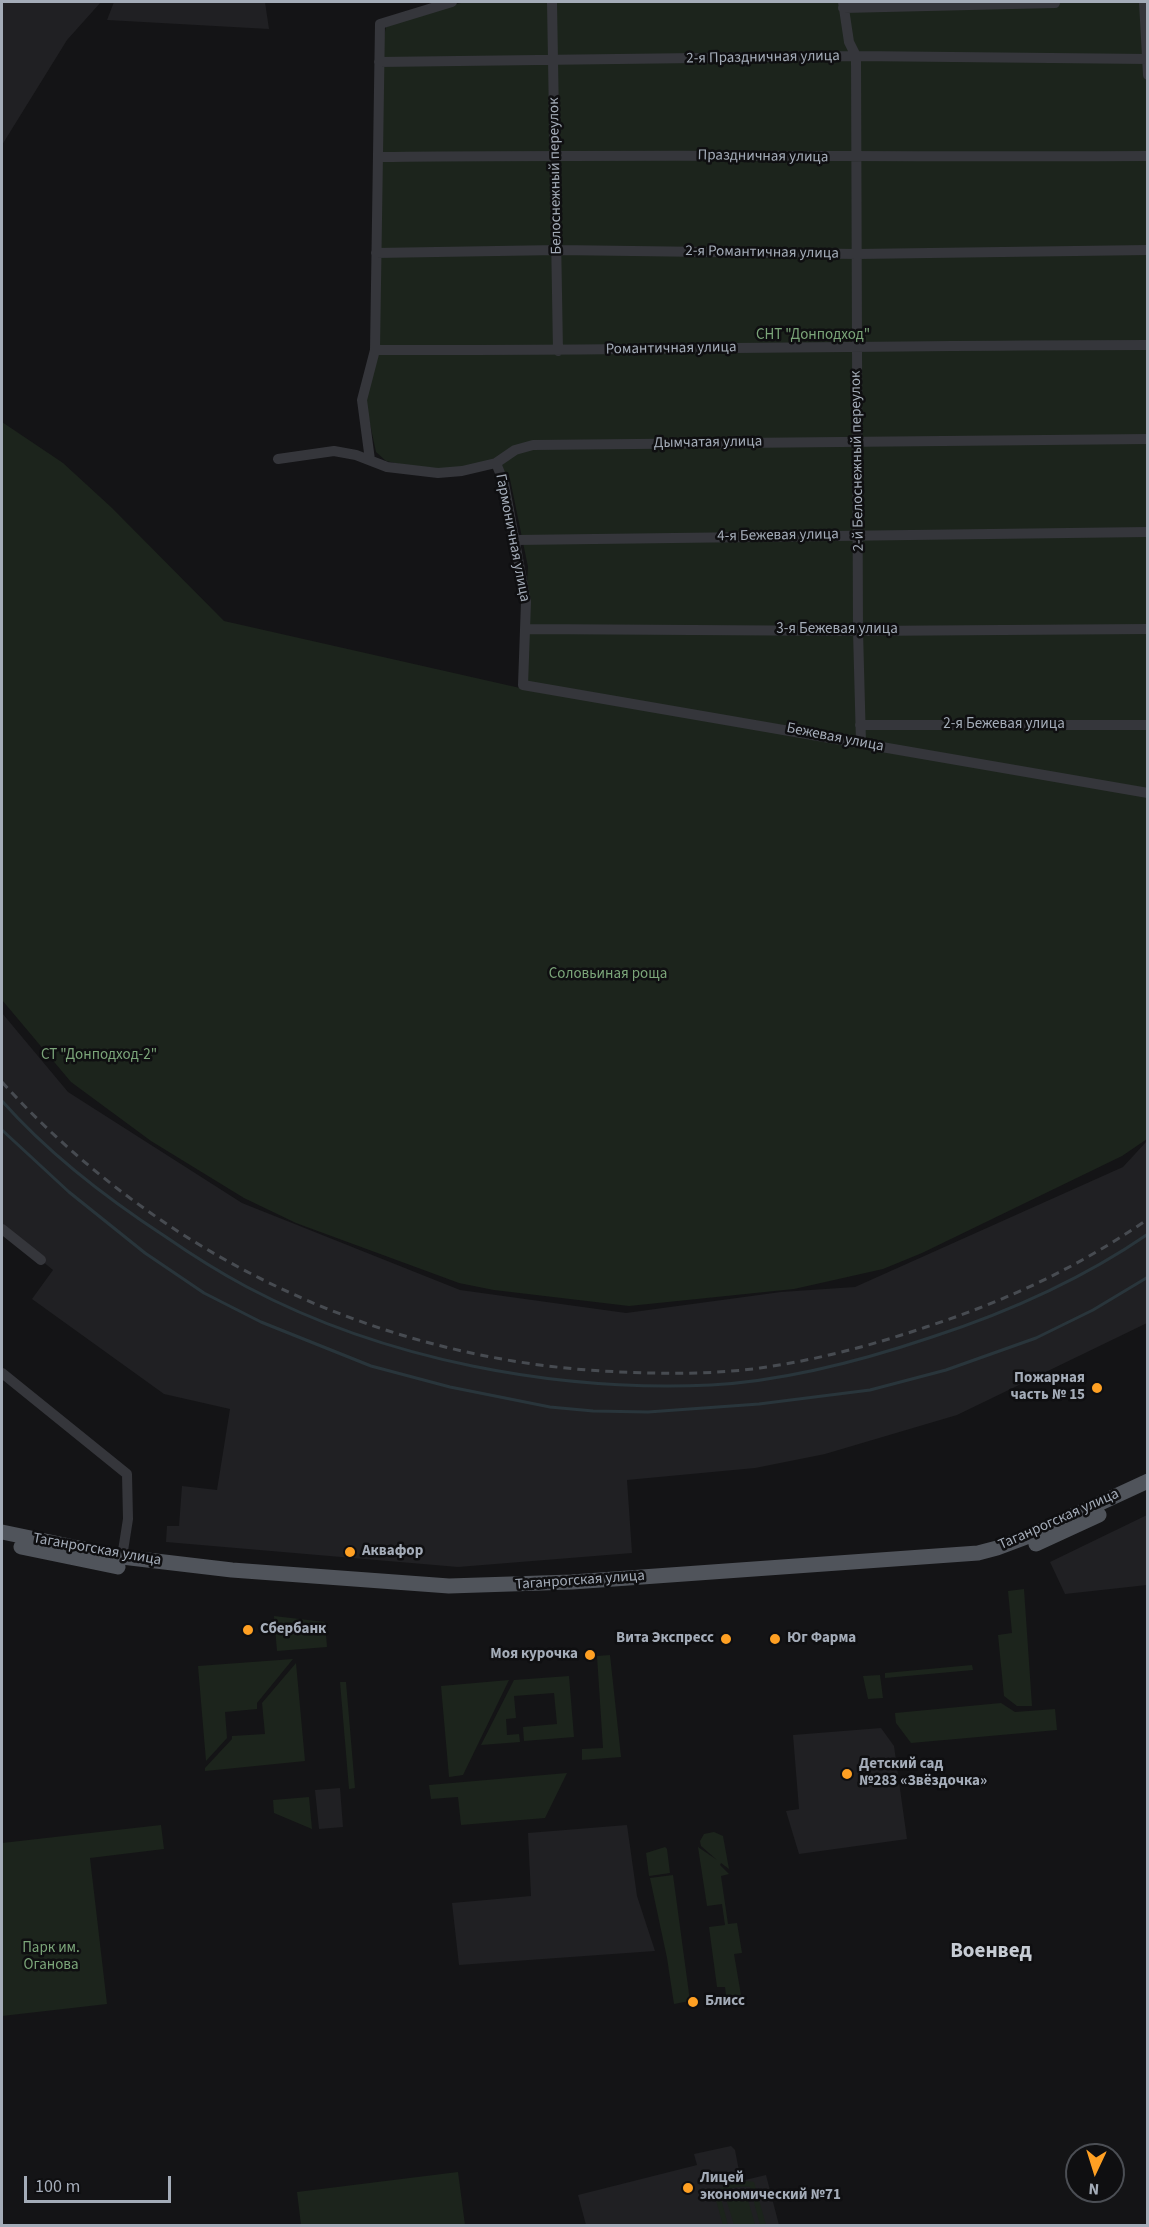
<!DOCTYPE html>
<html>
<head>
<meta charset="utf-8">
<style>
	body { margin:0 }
	#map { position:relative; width:1149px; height:2227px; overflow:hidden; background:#141416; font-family:"Source Sans 3",sans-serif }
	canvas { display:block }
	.frame { position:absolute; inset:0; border:3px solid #a4acb8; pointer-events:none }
	.north { position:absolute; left:1065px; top:2143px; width:60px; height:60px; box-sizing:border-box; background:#0f0f11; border:2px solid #4b4e54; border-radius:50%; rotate:184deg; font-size:16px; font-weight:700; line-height:24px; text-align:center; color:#a4acb8 }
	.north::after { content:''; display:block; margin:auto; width:21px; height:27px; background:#ffa023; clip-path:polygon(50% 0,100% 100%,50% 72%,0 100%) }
	.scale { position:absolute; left:24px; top:2176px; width:147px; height:27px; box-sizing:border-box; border:3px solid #a4acb8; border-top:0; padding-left:8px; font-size:18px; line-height:21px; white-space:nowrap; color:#a4acb8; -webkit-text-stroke:4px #0f0f11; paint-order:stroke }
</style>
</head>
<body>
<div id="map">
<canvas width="1149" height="2227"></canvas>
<div class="frame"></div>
<div class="north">N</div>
<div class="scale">100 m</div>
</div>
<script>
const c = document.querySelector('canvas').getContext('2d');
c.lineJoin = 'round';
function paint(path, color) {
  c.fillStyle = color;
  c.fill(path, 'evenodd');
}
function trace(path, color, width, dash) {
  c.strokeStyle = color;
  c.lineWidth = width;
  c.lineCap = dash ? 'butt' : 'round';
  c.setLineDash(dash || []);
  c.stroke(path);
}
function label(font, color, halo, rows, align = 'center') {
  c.font = font + ' "Source Sans 3",sans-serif';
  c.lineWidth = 5;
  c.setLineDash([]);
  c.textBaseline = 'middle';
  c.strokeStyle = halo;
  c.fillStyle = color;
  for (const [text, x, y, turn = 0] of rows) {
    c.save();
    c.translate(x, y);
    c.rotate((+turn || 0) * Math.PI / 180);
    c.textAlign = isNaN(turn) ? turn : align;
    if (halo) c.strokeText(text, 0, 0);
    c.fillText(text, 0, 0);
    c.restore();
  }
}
paint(new Path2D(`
	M2,2H101L67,40L2,145Z
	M114,2H265L269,29L107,20Z
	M2,1013L68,1092L242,1203L460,1290L626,1313L781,1292L855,1287L1123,1167L1147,1141V1323L957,1415L825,1454L755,1468L627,1480L632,1553L458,1567L166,1542L167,1526H179L182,1486L217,1490L230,1409L164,1394L32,1299L53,1270L2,1228Z
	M1147,1515V1585L1065,1594L1050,1562Z
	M881,1728L894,1746L907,1839L799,1854L786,1811L799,1809L793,1735Z
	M340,1788L343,1827L319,1829L315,1790Z
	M627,1825L637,1896L655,1951L459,1965L452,1903L531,1896L528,1833Z
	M731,2146L735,2150L741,2181L766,2175L779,2225H586L578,2195L697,2165L694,2154Z`), '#202023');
paint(new Path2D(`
	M466,2H1147V1139L1122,1156L922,1253L883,1269L794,1289L629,1306L494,1290L459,1283L296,1223L244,1198L151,1141L71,1082L2,1000V422L63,463L112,508L224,621L520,688L528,567L510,479L495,460L462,469L412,467L386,461L376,452L366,405L378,305L383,42L386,27L412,13Z
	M1024,1589L1032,1706H1017L1004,1696L998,1635L1012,1633L1008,1591Z
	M274,1616L325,1622L327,1647L277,1651Z
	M610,1655L621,1757L582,1760V1749L603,1748L597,1656Z
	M293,1659L257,1703V1709L225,1712L227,1738L206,1761L198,1666Z
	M296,1663L305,1761L205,1771V1768L232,1739V1736L265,1734L262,1703Z
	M972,1665L973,1670L885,1678V1673Z
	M880,1675L883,1698L868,1699L863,1676Z
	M569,1676L574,1737L524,1741L523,1727L557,1724L554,1693L514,1696L516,1718L506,1719L507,1735L519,1734L520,1742L481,1745L514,1680Z
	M509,1680L463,1775L449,1777L441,1686Z
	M340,1682H346L355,1788L349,1789Z
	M1001,1703L1015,1712L1055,1709L1057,1730L911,1743L896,1723L895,1713Z
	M567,1773L545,1818L461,1825L458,1797L431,1799L429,1785Z
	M309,1797L312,1829L274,1813L273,1800Z
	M161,1825L164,1849L90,1858L107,2004L2,2016V1843Z
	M714,1832L723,1836L729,1869L721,1863L720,1865L729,1874L721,1876L728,1924L737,1923L742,1953L734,1954L742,2001L727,2003L725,1987H717L709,1927L725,1925L722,1904L707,1906L698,1847L717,1860L701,1846L700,1841L704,1834Z
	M665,1847L667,1849L670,1873L649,1876L646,1853Z
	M673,1875L690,2001L674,2004L667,1958L650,1878Z
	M458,2172L465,2225H301L297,2192Z
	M745,2181L754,2182L766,2225H760L750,2187C739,2185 729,2188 720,2195L728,2225H723L714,2193L726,2185Z
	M745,2189L755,2224L734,2225L725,2195Z`), '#1c241c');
trace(new Path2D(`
	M2,1101C49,1154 106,1198 166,1237C192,1255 219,1272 247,1287C385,1360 555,1392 711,1385C786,1381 861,1361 932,1337C1009,1312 1081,1280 1148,1234
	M2,1130L69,1192L145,1253L204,1293L261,1322L371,1366L450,1387L550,1407L593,1411L648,1412L759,1404L870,1390L946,1370L1036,1338L1093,1310L1148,1277`), '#29353b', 3);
trace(new Path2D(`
	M552,2L558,351
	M843,2L849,42L856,56L858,631L861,743
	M1144,2L1148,75
	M843,8L1055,3
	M379,62L856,56L1148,59
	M378,157C634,154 891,157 1148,156
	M376,253L558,250L857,254L1148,250
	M375,350C632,351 890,345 1148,345
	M278,459L334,451L356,455L387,467L438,473L462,471L496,463L515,450L533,445L1148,439
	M370,460L362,400L375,350L380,24L452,2
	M496,463L504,483L526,602L523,685C731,719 939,757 1148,793
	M516,540L1148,532
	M526,629L858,631L1148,629
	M860,725H1148
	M2,1229L41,1260
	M2,1373L127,1474L128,1519L122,1557`), '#35363b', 10);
trace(new Path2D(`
	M2,1532L122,1557L232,1570L449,1586L572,1582L978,1553L997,1548L1029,1536L1148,1481
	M1036,1544L1099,1515
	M21,1547L118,1567`), '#50545b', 15);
trace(new Path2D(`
	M2,1082C156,1252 372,1357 602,1371C655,1374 708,1375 760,1368C817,1360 873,1345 926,1327C1006,1301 1079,1267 1148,1219`), '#474b51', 3, [8, 6]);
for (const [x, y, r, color] of [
	[1097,1388,6,"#ffa023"],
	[350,1552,6,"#ffa023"],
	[248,1630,6,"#ffa023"],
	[726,1639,6,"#ffa023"],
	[775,1639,6,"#ffa023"],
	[590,1655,6,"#ffa023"],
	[847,1774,6,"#ffa023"],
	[693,2002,6,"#ffa023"],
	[688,2188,6,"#ffa023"]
]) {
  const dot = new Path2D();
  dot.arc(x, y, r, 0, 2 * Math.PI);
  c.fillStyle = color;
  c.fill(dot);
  trace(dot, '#0f0f11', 2);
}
label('15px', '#a4acb8', '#0f0f11', [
	["2-я Праздничная улица",763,58,-1],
	["Праздничная улица",763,157,1],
	["Белоснежный переулок",556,176,-91],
	["2-я Романтичная улица",762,253,1],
	["Романтичная улица",671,349,-1],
	["Дымчатая улица",708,443,-1],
	["2-й Белоснежный переулок",858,461,-91],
	["4-я Бежевая улица",778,536,-1],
	["Гармоничная улица",512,538,79],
	["3-я Бежевая улица",837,630],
	["2-я Бежевая улица",1004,725],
	["Бежевая улица",835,738,11],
	["Таганрогская улица",1059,1520,-24],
	["Таганрогская улица",97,1550,10],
	["Таганрогская улица",580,1581,-4]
]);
label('15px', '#7ba579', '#0f0f11', [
	["СНТ \"Донподход\"",813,336],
	["Соловьиная роща",608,975],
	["СТ \"Донподход-2\"",99,1056],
	["Парк им.",51,1949],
	["Оганова",51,1966]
]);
label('bold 15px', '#a4acb8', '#0f0f11', [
	["Пожарная",1085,1379,"right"],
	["часть № 15",1085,1396,"right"],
	["Аквафор",362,1552],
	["Сбербанк",260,1630],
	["Вита Экспресс",714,1639,"right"],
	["Юг Фарма",787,1639],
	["Моя курочка",578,1655,"right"],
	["Детский сад",859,1765],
	["№283 «Звёздочка»",859,1782],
	["Блисс",705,2002],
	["Лицей",700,2179],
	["экономический №71",700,2196]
], 'left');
label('bold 21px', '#c6cbd3', '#0f0f11', [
	["Военвед",991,1952]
]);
</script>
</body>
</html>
